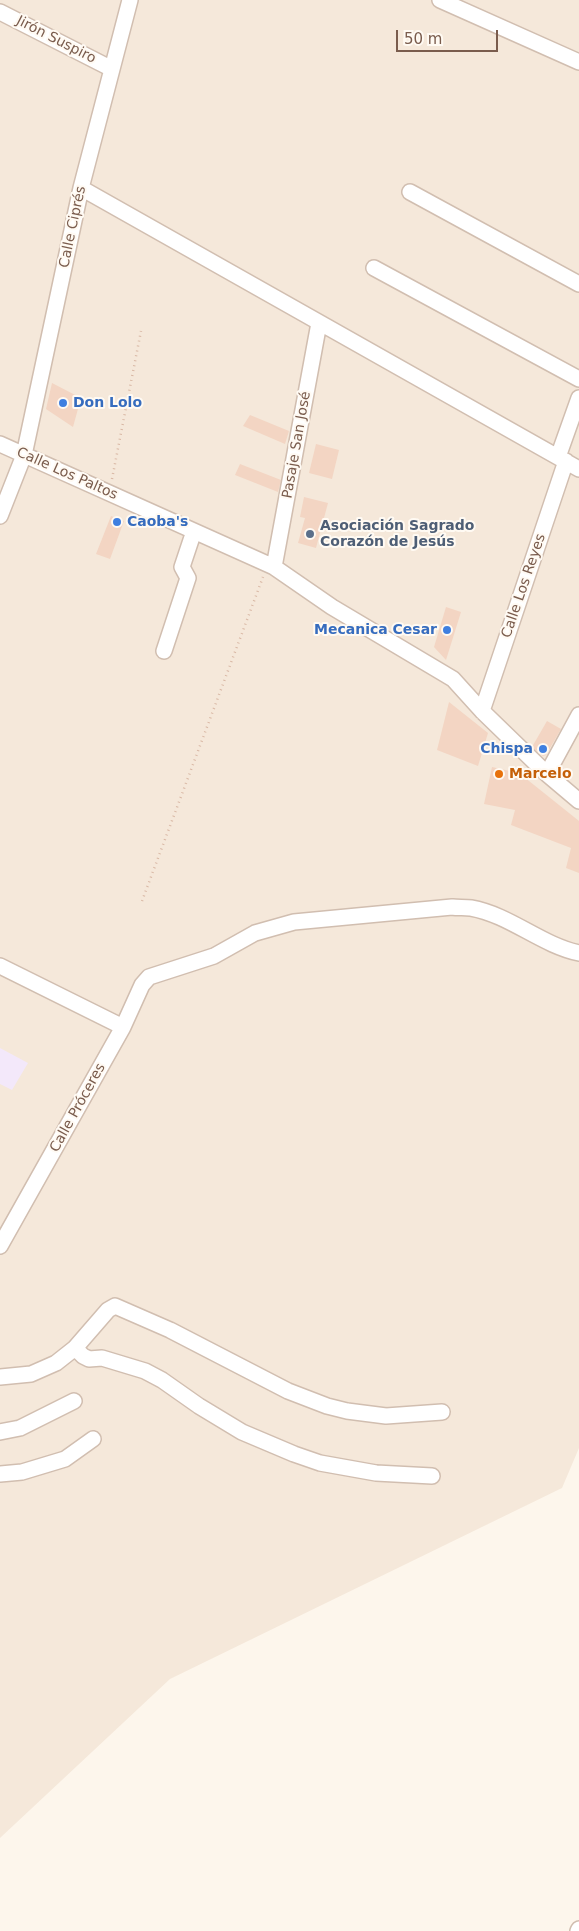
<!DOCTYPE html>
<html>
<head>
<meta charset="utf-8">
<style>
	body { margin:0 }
	#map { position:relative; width:579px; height:1931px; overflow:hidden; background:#fdf6ec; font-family:"DejaVu Sans",sans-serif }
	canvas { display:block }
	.scale { position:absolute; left:396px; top:30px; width:102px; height:22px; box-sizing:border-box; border:2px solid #7a5c4d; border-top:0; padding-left:6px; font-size:15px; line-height:18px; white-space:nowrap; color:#7a5c4d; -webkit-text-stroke:4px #fffaf3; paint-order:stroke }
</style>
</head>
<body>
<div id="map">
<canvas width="579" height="1931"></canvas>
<div class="scale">50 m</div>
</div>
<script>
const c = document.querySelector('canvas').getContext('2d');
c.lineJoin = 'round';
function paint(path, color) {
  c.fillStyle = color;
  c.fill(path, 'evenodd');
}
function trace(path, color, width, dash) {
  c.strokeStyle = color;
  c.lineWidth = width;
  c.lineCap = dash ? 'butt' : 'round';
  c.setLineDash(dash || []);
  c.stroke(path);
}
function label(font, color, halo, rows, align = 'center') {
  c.font = font + ' "DejaVu Sans",sans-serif';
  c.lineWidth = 4;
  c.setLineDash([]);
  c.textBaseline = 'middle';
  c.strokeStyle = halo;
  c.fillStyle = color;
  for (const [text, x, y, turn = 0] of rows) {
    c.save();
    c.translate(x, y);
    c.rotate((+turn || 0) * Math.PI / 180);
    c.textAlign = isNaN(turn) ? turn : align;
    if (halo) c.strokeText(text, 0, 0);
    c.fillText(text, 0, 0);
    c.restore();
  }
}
paint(new Path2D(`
	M0,0H579V1448L562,1488L170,1679L0,1838Z`), '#f5e8da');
paint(new Path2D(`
	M0,1048L28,1063L12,1090L0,1084Z`), '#f3e8fa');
paint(new Path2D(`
	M52,383L81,398L73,427L46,409Z
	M250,415L289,431L285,444L243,426Z
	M316,444L339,450L332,479L309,473Z
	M240,464L281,480L278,492L235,475Z
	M304,497L328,503L316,548L298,543L305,518L300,517Z
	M111,516L124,521L110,559L96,554Z
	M446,607L461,612L446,660L434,647Z
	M449,702L488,733L478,766L437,750Z
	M547,721L561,729L546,755L543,756L532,747Z
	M492,767L519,773L579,821V873L566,868L571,848L511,825L515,810L484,804Z`), '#f3d5c3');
const minor = new Path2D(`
	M440,0L579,62
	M0,12L112,69
	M81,188L579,469
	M410,192L579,284
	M374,268L579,379
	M0,444L274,567L332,607L453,679L482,711L547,774L579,801
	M558,457L579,398
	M0,516L24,455L81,188L130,0
	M274,567L319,323
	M164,651L188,578L182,567L194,531
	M482,711L566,461
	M547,774L579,715
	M0,966L123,1027
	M0,1246L123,1027L142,985L149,977L214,956L255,933L294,922L452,907C458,908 465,907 471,908C510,915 541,945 579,953
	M75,1348L83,1356L89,1359L102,1358L145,1371L162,1380L199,1406L242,1432L294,1454L320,1463L376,1473L432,1476
	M0,1377L31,1374L56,1363L75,1348L108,1310L115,1306L170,1330L288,1391L327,1406L347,1411L386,1416L442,1412
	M0,1432L20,1428L74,1401
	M0,1474L22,1472L65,1459L93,1439
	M578,1931L579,1929`);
trace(minor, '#d1beb0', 18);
trace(new Path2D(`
	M112,479L141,331
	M142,901L263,577`), '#d9b8a5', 2.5, [1, 4]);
trace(minor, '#fff', 15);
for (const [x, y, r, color] of [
	[63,403,5,"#3f7fe0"],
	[117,522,5,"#3f7fe0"],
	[310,534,5,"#5c6f8a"],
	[447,630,5,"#3f7fe0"],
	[543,749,5,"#3f7fe0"],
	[499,774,5,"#e8710a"]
]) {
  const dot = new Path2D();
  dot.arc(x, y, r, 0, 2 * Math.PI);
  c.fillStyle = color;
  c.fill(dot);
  trace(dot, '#fffaf3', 2);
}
label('14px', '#7a5c4d', '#fffaf3', [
	["Jirón Suspiro",56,40,27],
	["Calle Ciprés",73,227,-78],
	["Pasaje San José",297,445,-80],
	["Calle Los Paltos",67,474,24],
	["Calle Los Reyes",524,586,-71],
	["Calle Próceres",78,1108,-61]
]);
label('bold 14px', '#366cbe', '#fffaf3', [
	["Don Lolo",73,403],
	["Caoba's",127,522],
	["Mecanica Cesar",437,630,"right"],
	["Chispa",533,749,"right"]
], 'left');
label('bold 14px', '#4e5e75', '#fffaf3', [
	["Asociación Sagrado",320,526],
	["Corazón de Jesús",320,542]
], 'left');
label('bold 14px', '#c56008', '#fffaf3', [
	["Marcelo",509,774]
], 'left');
</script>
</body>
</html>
